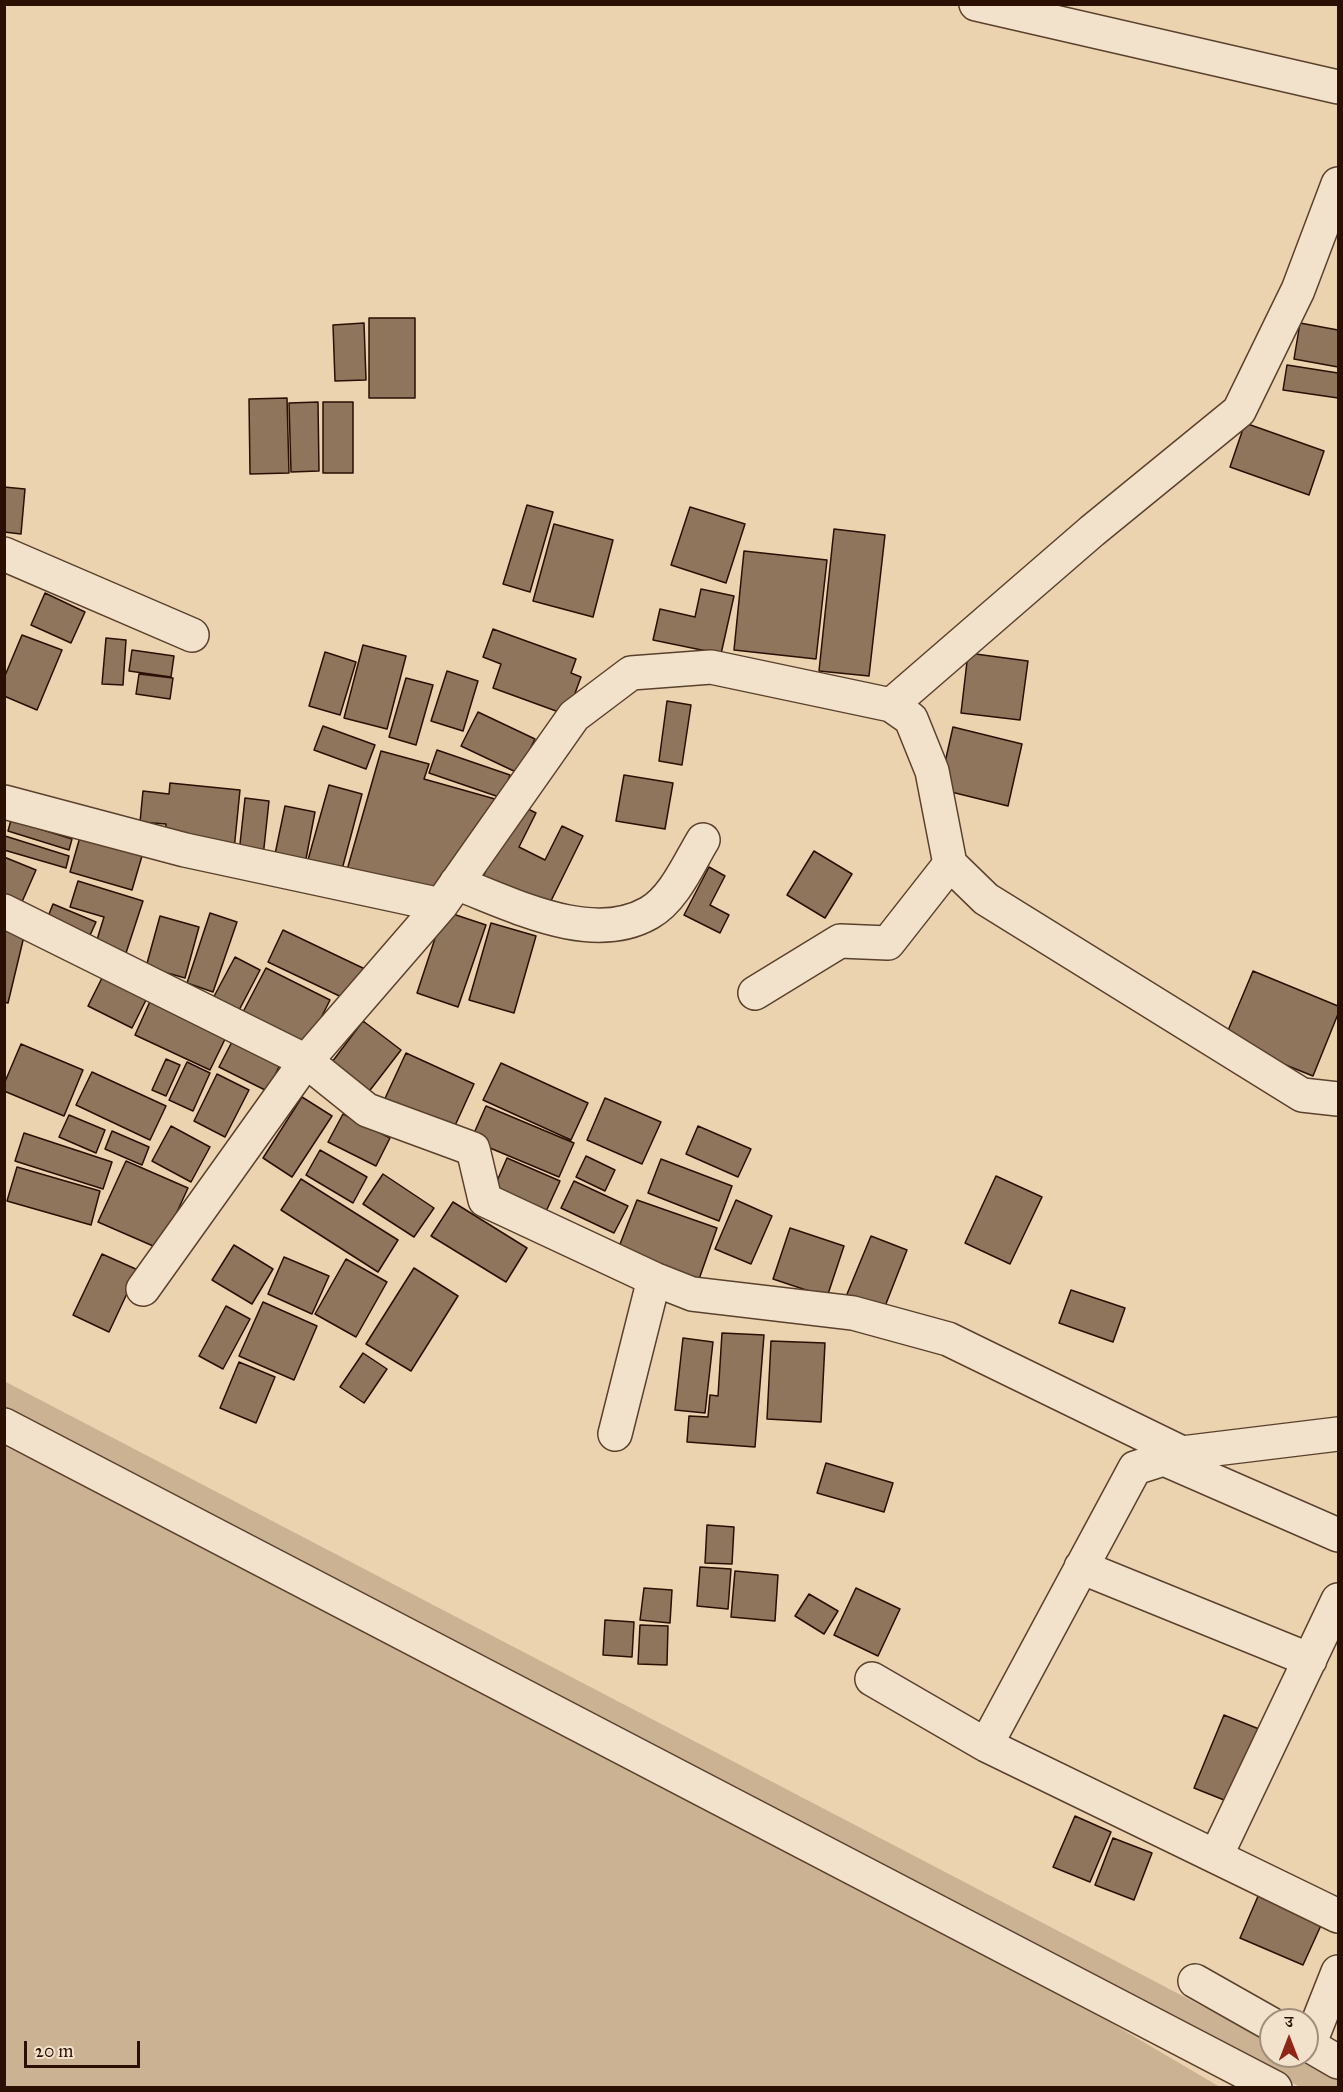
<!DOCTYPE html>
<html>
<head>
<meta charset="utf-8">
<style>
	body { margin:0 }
	#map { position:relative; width:1343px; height:2092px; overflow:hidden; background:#ecd3af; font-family:"IM FELL Great Primer","Noto Serif Devanagari",serif }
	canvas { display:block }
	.frame { position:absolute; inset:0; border:6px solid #291003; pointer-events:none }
	.north { position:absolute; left:1259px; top:2008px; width:60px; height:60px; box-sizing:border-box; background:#f3e2cb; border:2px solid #a28e7b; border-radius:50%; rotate:0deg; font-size:16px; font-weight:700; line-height:24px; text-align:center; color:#291003 }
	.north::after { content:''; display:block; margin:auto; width:21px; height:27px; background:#8f2418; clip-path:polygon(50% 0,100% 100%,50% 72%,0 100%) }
	.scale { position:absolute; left:24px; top:2041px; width:116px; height:27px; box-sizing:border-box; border:3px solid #291003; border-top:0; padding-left:8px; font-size:18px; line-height:21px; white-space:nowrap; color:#291003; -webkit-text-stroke:4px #f3e2cb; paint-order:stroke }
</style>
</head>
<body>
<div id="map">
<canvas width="1343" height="2092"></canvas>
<div class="frame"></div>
<div class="north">उ</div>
<div class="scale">20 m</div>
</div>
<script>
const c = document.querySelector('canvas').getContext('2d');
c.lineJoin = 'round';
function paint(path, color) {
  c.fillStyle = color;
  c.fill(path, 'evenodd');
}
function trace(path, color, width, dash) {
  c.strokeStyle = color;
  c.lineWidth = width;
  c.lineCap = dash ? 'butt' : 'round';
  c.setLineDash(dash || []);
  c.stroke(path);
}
paint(new Path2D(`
	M4,1381L1271,2042V2056H1297L1338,2078V2087H1300L5,1411Z
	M4,1446L259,1573L932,1928L1113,2024L1220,2087H5Z`), '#cbb292');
const building = new Path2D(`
	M369,318H415V398H369Z
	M364,323L366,380L335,381L333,325Z
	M1300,323L1338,330V367L1294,359Z
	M1287,365L1338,373V398L1283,390Z
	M287,398L289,473L250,474L249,399Z
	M318,402L319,471L291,472L289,403Z
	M323,402H353V473H323Z
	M1245,423L1324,451L1309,495L1230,467Z
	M4,487L25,489L21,534L4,532Z
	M527,505L553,512L530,592L503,584Z
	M690,507L745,524L726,583L671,565Z
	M554,524L613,540L593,617L533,601Z
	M834,529L885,535L869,676L819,671Z
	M744,551L827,560L816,659L734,650Z
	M701,589L734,596L721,654L653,640L660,609L695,617Z
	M45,593L85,612L71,643L31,625Z
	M493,629L576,659L571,673L581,677L567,715L493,688L501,664L483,657Z
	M22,635L62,650L37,710L4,696V678Z
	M106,638L126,640L123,685L102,684Z
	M363,645L406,656L387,729L344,718Z
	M132,650L174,656L171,677L129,671Z
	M325,652L356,662L340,715L309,706Z
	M968,653L1028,661L1020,720L961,713Z
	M447,671L478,681L463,731L431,721Z
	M139,674L173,678L170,699L136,694Z
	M406,678L433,685L416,745L389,737Z
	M667,701L691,705L682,765L659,761Z
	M478,712L535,739L518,773L461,746Z
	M323,726L375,745L366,769L314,750Z
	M953,727L1022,744L1008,806L939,789Z
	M437,750L510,775L502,798L429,773Z
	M381,751L429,764L424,779L495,799L426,897L347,870Z
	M624,775L673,783L665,829L616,821Z
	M170,783L240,790L234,850L164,843L166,824L140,822L143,791L169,794Z
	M329,785L362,794L340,877L306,867Z
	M245,798L269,801L263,857L239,853Z
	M518,804L536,813L519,847L545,860L562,826L583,836L545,913L481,881Z
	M285,806L315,812L305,864L274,859Z
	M11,820L72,839L69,850L8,831Z
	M5,836L69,856L66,868L4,850Z
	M80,837L142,856L132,890L70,872Z
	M814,851L852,874L825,918L787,895Z
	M4,857L36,870L18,911L4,905Z
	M709,867L725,876L710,905L729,915L720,933L684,915Z
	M78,881L143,901L126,953L96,943L104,917L70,907Z
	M53,904L96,922L87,942L45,924Z
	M444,911L486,925L458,1007L417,993Z
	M210,913L237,922L213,992L187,983Z
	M160,916L199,927L185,978L146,967Z
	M491,923L536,936L514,1013L469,1000Z
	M4,927L25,932L8,1003L4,1002Z
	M283,930L367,970L352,1002L268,962Z
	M235,957L260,970L236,1016L211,1002Z
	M266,968L330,1000L308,1044L243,1012Z
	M1253,971L1338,1006V1014L1313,1076L1224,1040Z
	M103,976L147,998L132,1028L88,1006Z
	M152,997L228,1033L210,1070L135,1035Z
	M363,1021L401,1050L364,1098L326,1070Z
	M236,1034L284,1057L267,1091L219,1067Z
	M21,1044L83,1070L64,1116L4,1091V1084Z
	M406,1053L474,1084L453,1130L381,1107Z
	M166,1059L180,1065L166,1096L152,1090Z
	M187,1062L210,1073L193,1111L169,1100Z
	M501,1063L588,1103L571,1140L483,1100Z
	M92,1072L166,1106L150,1140L76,1105Z
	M217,1074L249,1090L225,1137L194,1121Z
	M302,1097L332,1116L292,1177L263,1158Z
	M605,1098L661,1122L642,1164L587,1140Z
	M486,1106L574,1143L559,1177L471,1140Z
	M343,1114L390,1138L376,1166L328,1142Z
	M69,1115L105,1130L96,1153L59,1137Z
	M171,1126L210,1147L191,1182L152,1161Z
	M698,1126L751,1149L738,1177L686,1154Z
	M112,1131L149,1147L142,1165L105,1149Z
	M24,1133L112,1162L103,1189L15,1161Z
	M320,1150L367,1177L353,1203L306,1175Z
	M586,1156L615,1170L605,1191L576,1177Z
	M507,1158L560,1181L543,1218L491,1195Z
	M661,1159L732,1186L719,1221L648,1193Z
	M126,1161L188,1188L160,1249L98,1222Z
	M17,1167L100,1191L91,1225L7,1201Z
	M383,1174L434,1208L414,1237L363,1204Z
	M996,1176L1042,1197L1010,1264L965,1243Z
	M301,1179L398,1240L378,1272L281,1210Z
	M574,1181L628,1206L614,1233L561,1208Z
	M637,1200L717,1228L698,1282L617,1252Z
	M736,1200L772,1216L751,1264L715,1249Z
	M453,1202L527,1248L506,1282L431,1236Z
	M790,1228L844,1246L827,1297L773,1279Z
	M871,1236L907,1250L882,1314L845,1299Z
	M234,1245L273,1269L252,1304L212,1280Z
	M102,1254L138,1270L109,1332L73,1315Z
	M284,1257L329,1276L312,1314L268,1294Z
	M346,1259L387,1282L356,1337L315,1314Z
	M414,1268L458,1296L411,1371L366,1344Z
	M1071,1290L1125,1308L1113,1342L1059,1323Z
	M263,1302L317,1326L294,1380L239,1356Z
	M226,1306L250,1319L223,1369L199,1356Z
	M722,1333L764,1335L755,1447L687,1442L689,1416L708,1417L710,1395L718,1396Z
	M683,1338L713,1342L705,1413L675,1410Z
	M771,1341L825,1343L821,1422L767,1419Z
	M363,1353L387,1369L364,1403L340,1387Z
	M239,1362L275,1377L256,1423L220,1408Z
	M826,1463L893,1483L884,1512L817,1493Z
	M707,1525L734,1527L732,1564L705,1563Z
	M700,1567L731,1569L728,1609L697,1606Z
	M735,1571L778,1575L775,1621L731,1617Z
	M644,1588L672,1590L670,1623L640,1620Z
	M856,1588L900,1609L878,1656L834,1635Z
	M809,1594L838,1611L824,1634L795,1616Z
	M605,1620L634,1622L632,1657L603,1655Z
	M640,1625L668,1626L667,1665L638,1664Z
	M1224,1715L1259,1729L1229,1802L1194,1788Z
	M1075,1816L1111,1832L1090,1882L1053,1867Z
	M1113,1838L1152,1853L1134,1900L1095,1885Z
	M1259,1894L1323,1921L1303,1965L1240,1938Z`);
paint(building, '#8e755c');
trace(building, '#291003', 1.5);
const minor = new Path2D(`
	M976,4L1338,87
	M4,554L192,635
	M891,705L1092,531L1239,411L1298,290L1338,184
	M4,802L185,850L441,905
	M456,883C512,904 591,946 649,913C674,899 689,863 703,840
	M4,911L306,1061L367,1110L473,1149L485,1200L654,1279L692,1294L853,1313L948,1339L1182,1453
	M755,993L840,941L888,943L950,864
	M143,1289L306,1061L441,905L574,716L631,673L711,667L891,705L911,719L932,771L950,864L986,899L1302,1095L1338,1099
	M4,1425L1275,2088
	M615,1434L654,1279
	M1164,1459L1338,1535
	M1081,1567L1310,1660
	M872,1679L986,1745L1338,1916
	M986,1745L1135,1468L1182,1453L1338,1434
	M1216,1856L1338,1600
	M1195,1981L1271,2024
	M1307,2044L1338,2062
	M1309,2045L1338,1972`);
trace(minor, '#5a412e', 36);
trace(minor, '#f3e2cb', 33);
</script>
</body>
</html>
